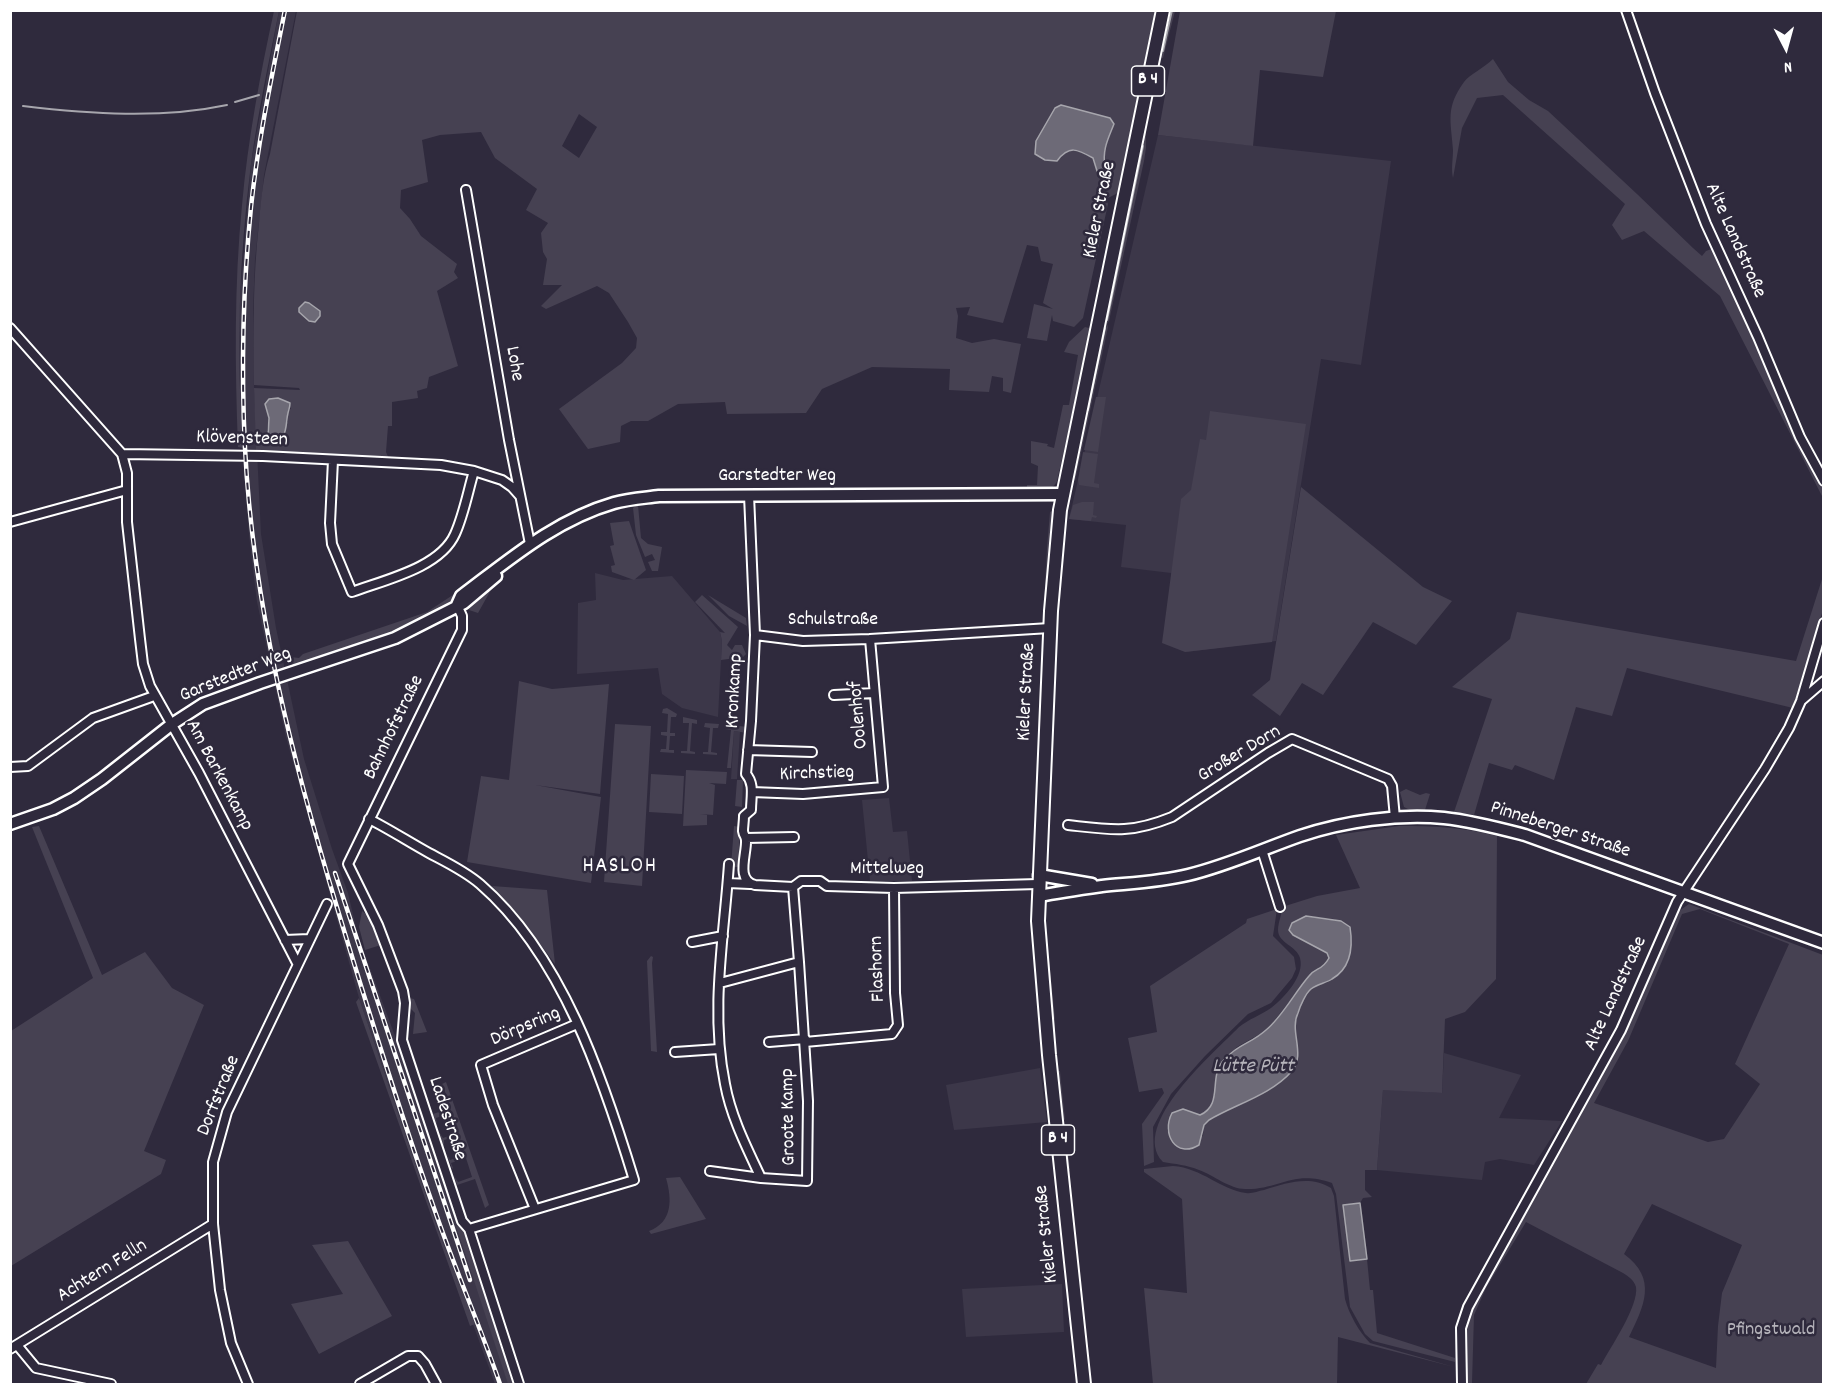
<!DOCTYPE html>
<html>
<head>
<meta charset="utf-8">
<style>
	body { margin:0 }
	#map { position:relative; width:1834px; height:1395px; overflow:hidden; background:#2f2a3d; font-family:Dekko,sans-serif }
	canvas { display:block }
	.frame { position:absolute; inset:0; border:12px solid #fff; pointer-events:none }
	.north { position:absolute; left:1756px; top:18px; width:60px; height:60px; -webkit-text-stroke:4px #2f2a3d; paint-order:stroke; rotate:174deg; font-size:16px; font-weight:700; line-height:24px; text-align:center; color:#fff }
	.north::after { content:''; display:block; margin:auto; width:21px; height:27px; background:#fff; clip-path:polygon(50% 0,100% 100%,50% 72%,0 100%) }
</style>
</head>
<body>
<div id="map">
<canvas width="1834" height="1395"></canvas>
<div class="frame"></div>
<div class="north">N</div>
</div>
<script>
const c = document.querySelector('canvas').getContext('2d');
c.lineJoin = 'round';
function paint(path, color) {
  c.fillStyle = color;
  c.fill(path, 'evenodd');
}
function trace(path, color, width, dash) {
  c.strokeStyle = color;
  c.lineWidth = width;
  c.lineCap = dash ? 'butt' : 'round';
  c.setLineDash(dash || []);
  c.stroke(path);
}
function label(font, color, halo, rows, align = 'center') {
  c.font = font + ' Dekko,sans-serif';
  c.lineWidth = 5;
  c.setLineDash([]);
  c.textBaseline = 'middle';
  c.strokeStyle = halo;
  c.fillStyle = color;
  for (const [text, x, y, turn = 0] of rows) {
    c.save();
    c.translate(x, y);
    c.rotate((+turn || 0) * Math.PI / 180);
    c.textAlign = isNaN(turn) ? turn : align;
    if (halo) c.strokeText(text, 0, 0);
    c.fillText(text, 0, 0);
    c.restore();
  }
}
paint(new Path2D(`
	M279,11H296L264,175L255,260L253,311L254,388L261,534L276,628L304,759L332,849L348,893L358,936L415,1090L513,1384H495L437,1227L359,998L286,737L257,602L249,535L240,411L239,310L251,163Z
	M1158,135L1391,161L1361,365L1321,359L1276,641L1185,652L1171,573L1121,567L1126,525L1069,519Z
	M595,573L623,580L672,576L720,632L722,641L718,717L682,708L662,694L658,668L577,674L578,603L596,600Z
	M734,731L740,732L737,779H731Z
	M889,798L893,832L907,831L912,881H870L862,800Z
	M1444,1053L1521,1075L1499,1118L1562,1121L1534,1165L1500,1159L1485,1162L1482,1180L1377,1170L1383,1089L1442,1093Z
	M1040,1068L1047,1122L954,1130L946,1085Z
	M1062,1284L1064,1332L966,1337L962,1289Z`), '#3c3749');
paint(new Path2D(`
	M274,11H279C269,61 258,112 251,164C239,258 236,353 243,448L238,447C235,366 234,286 242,205C248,139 260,75 274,11Z
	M297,11H1155L1118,193L1106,199L1108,204L1083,318L1074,327L1053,321L1052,315L1047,341L1027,338L1034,304L1053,309L1043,303L1053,264L1041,261L1038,247L1027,245L1003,323L967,315L970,307L956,308L958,316L956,338L972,343L994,339L1021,344L1011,393L1003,391V378L992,376L989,392L949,390L950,369L872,367L822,389L806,413L727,414L725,402L678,404L648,421H631L621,426L620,442L588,449L559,409L622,363L636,348L637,338L628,322L609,293L597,286L546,309L541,306L562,285H543L547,259L543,252L541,233L548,223L526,210L537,189L495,158L481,132L440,135L422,140L428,182L401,190L400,208L410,219L421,236L457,264L454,272L458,278L437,291L458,366L429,377L427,388L417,391L418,398L392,402V426H388L386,452L389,459L256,451L254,388L300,390L299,388L254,385C253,331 253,277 259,223C261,199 263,177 270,154ZM579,114L597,127L579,158L562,146ZM1114,124L1103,154L1105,167L1097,171L1093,158C1082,152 1075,148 1063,153ZM265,404L291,408L288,413V422L267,431L269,418Z
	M1169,11H1175L1163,58L1159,57Z
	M1180,11H1336L1323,77L1260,70L1253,146L1158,135Z
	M1493,59L1508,82L1529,100L1548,111L1637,194L1693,248L1702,256L1706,251L1714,248L1772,384L1807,459L1823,489V498L1720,296L1644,231L1622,240L1612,225L1625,204L1503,95L1477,98L1462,128L1453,178C1451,168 1453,159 1453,150C1451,121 1445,108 1464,82C1469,75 1485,67 1493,59Z
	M1146,130V148L1144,161L1109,321L1107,324L1108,327L1075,481L1073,472L1102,326L1105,324L1104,322L1141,139Z
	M1085,327L1089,328L1091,332L1057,481C1052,493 1038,489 1027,489V485H1037L1038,466L1031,463V441L1048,444L1047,446L1054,448L1063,405H1069L1078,355L1064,352L1069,342Z
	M1096,397H1106L1098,452L1084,450Z
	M1210,411L1306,424L1272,642L1185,652L1162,643L1181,499L1191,490L1200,439L1206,440Z
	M1083,452L1098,454L1094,483L1099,484V488L1079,485L1078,480Z
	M1301,487L1423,587L1452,601L1416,645L1373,622L1323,695L1302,683L1280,716L1252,695L1270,680Z
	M1082,502H1094L1093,515L1097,516L1096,518L1092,517L1091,521L1069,519L1073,505Z
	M636,505H638L641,538L648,544L662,547L658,571H652L648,562L655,560L652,554L645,557L636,535L633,508Z
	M1052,511L1047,564L1045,622L1043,624L1047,548L1050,512Z
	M629,521L646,570L634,580L612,572L611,566L615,565L610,546L614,545L610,523Z
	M1823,576V610L1793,708L1627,668L1612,716L1576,707L1554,780L1515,765L1512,770L1489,763L1474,815L1454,812L1492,699L1452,687L1510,639L1517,612L1796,661Z
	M465,587L467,589C439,611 410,630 376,640L374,638L362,642L360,645L293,667L291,657L299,658L303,654L427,612Z
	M492,588L478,613L469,610L471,606Z
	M702,595L738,627L727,645L732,650L735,645H742L746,654L743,657L721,660L722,641L720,632L725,633L695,602Z
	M708,595L746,618L747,626L729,616Z
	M519,681L552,689L609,684L600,794L535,785L601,797L591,883L467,862L481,776L509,780Z
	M667,708L677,714L676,717H671L670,733H675V736H670L669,750H674V753L660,752L661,749H666L667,736L661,735V732H667L668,714L662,713L663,709Z
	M683,717L697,720V724L692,723L690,751L695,752V754L681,753V751H687L689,723H683Z
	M705,723L719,724L718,728H713L711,752L717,753V755L703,754V752H708L710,728L704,727Z
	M615,724L651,726L642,886L604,882Z
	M725,724L747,727V733L734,731L731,768H727L731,730L725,729Z
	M686,770L727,772L726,784L709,783L715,785L713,815L700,814L707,815V825L683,826Z
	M651,774L684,776L682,814L649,812Z
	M737,780H743L742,807L735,806Z
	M1406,789L1420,795L1426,793L1430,794L1425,810H1410L1404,807L1400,792Z
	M39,826L102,975L145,952L172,988L204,1005L144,1151L166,1160L161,1174L11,1266V1031L93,978L32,827Z
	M734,826L740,827L738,867H731Z
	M1399,826C1433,826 1464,827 1497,836L1496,979L1465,1012L1445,1019L1442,1093L1383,1090L1377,1170H1365V1190L1372,1197L1363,1198L1360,1203L1343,1205L1350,1261L1367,1259L1370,1290H1373L1377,1333L1455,1358V1362L1373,1341L1365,1334L1350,1307L1336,1194L1332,1183C1293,1169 1279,1190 1245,1189C1230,1189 1213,1175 1199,1170C1187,1165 1175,1164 1163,1162C1128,1125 1216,1051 1239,1027C1249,1019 1261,1015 1271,1008C1284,998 1305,976 1300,958C1297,946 1278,943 1278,930C1278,922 1282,915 1282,907L1317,896L1360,888L1336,835ZM1306,916L1334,919L1351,936C1350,966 1345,971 1319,985C1315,987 1310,989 1308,993C1301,1004 1293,1018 1294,1031C1295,1039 1298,1046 1298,1054C1295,1087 1234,1105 1209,1120L1204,1125L1203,1136L1173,1142L1167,1130L1169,1119L1183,1109L1200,1115L1210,1108L1213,1102L1221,1063L1237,1047L1267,1030L1311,974L1325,966L1329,958L1328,953L1293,935L1289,930L1292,923Z
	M492,886L547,890L555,964L523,921Z
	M1689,904L1823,955V1384H1586L1598,1364L1601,1365C1610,1348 1639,1306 1636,1287C1634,1280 1628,1276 1623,1273L1526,1222L1486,1288L1474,1315L1472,1383L1474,1384H1466L1464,1330L1466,1318L1520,1216L1588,1099L1635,1009L1674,918L1679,911ZM1700,909L1789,944L1735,1064L1760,1084L1724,1139L1708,1142L1594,1103L1628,1041L1682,914ZM1652,1204L1742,1245L1722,1293L1718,1326L1716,1368L1629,1337C1644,1306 1658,1279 1624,1254Z
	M1277,909L1273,936L1294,957L1296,969L1292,978L1271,1003L1248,1014L1205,1056L1171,1094L1153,1127L1154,1162L1144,1166L1142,1124L1164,1093L1162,1088L1139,1092L1128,1038L1157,1032L1150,986L1246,923L1247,919Z
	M362,911L369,916L384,944L365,950L359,927Z
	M651,956L653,957L652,963L657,1052L651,1051L647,961Z
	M1049,961L1055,1019L1052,1018L1047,962Z
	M359,998L437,1227L475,1324L470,1326L356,1002Z
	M409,998L414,999L427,1032L413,1034L415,1013L407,1005Z
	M1057,1071H1060L1065,1120L1062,1118Z
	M446,1082L489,1205L485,1208L475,1179L457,1185L454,1176L458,1182L472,1177L466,1158L451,1163L453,1168L452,1169L447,1154L450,1160L465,1155L458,1136L444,1140V1147L439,1132L443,1138L457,1133L451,1113L436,1118L437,1125L433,1114L451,1108L442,1084Z
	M1066,1127V1128L1070,1170H1067L1063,1131Z
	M1173,1166C1202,1168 1221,1190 1246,1193C1252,1194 1258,1191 1264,1190C1287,1183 1309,1175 1331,1188L1334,1196L1345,1299C1349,1314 1359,1332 1370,1343L1454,1367L1338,1337L1337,1384H1153L1144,1288L1187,1293L1182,1199L1144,1172V1169Z
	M680,1177L706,1219L651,1234L649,1231C673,1222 672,1199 666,1178Z
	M461,1225L466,1237L513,1384H508L456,1226Z
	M348,1241L392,1316L319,1354L291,1304L343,1294L312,1245Z`), '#464152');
const water = new Path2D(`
	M1061,105L1110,118L1114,124C1108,139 1102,150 1105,167L1102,172L1097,171L1093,158C1077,149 1069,145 1057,161L1045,160L1035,154L1036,141L1055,108Z
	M305,302L309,303L320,311V316L315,322L309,321L299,312V308Z
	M278,398L290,403C290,407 289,409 288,413C285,424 289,446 268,437L269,418L265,404L269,399Z
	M1306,916L1341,921L1350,927C1353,946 1351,968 1332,979C1326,983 1317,984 1311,989C1306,993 1300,1006 1298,1013C1289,1031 1306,1054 1292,1071C1271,1095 1236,1104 1209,1120L1204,1125L1199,1145C1176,1159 1161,1134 1172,1113L1183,1109L1200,1115C1223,1105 1209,1079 1222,1062C1236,1045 1252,1043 1266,1030C1282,1017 1295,992 1309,976C1316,967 1322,971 1329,958L1327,953L1293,935L1289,930L1292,923Z
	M1360,1203L1367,1259L1350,1261L1343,1205Z`);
paint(water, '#6d6a77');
trace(water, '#a7a6ad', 1.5);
trace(new Path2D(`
	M1163,51L1172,10
	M235,102L259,95
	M23,106C90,114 161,119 227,105
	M1107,320L1143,146
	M1088,410L1105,328`), '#a7a6ad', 2);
const minor = new Path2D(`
	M1626,10L1655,93L1706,224L1758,337L1800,437L1824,481
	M466,190L509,440L530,544
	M10,328L122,454L263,456L441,465L474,471L502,480L512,487L520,496
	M122,454L127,473V522L140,639L143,664L150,686L199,773L297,963
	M333,460L330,523L332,544L352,592C384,580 440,568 455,534C464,514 468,491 474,471
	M749,495L755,635L751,721L746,774C755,784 751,797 751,810L744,816C744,821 743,827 743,831C744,837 745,834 746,840C747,854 735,880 755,885L793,887L801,881H820L827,886L894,888L1038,884
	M10,522L127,490
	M457,605L462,616V630L348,864L378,925L403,991L405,1003L402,1040L462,1221L469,1229L519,1384
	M755,635L803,641L870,639L1050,628
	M834,695L874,693
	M1802,700L1824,681
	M748,750L812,752
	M10,767L28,766L93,718L154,696
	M752,792L803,794L883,787L870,639
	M369,819C389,829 409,842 429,853C446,862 465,871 480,884C562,955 603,1078 634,1180L469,1229
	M1068,825C1112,830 1130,834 1172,817L1268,753L1292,739L1388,779L1392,786L1395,818
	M746,838L794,837
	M1262,850L1280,907
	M728,883L750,884
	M793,887L799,962
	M285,940L309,939
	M692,942L723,936
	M720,983L799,962L808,1101L807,1181L761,1178C747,1148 731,1117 725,1084C710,1011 724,937 729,864
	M769,1042L805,1039
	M805,1042L892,1034L898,1025L895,993L894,888
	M675,1052L719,1049
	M710,1171L761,1178
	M535,1209L493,1105L481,1065L577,1024
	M17,1345L36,1368L111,1384
	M10,1349L213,1224
	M248,1384L231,1343L220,1290L213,1224V1162L227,1112L327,904
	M360,1384L408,1356H418L425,1364L436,1384
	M1462,1384L1461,1328L1468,1307L1621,1030L1677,902L1765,769L1789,728L1801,701L1824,623`);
const secondary = new Path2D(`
	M457,605L461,596C509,560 555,520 614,503C628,499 644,498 659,496L1063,494
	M10,824L53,809L74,798L102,779L172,724L203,704L260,683L395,638L464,603L496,576
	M1039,875L1092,884
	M1039,896C1060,892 1081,889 1102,886C1131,883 1159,882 1188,875C1226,866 1263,849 1300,836C1345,821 1397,814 1444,818C1472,821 1498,828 1525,835L1824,943`);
const primary = new Path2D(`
	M1084,1384L1049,1055L1038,921L1051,611L1060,510L1163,10`);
trace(minor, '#fff', 12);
trace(secondary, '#fff', 15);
trace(primary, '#fff', 16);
trace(minor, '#2f2a3d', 8);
trace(secondary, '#2f2a3d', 10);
trace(primary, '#2f2a3d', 12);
const rail = new Path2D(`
	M285,10C272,75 258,141 251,207C243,287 241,368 245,448C253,607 293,762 339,914C369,1013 400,1113 435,1211C455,1269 480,1326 500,1384
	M335,873L470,1280`);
trace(rail, '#fff', 4.5);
trace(rail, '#2f2a3d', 2, [7]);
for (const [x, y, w] of [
	[1148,81,33],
	[1058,1140,33]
]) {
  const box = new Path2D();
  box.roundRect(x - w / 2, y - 15, w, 30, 4.5);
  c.fillStyle = '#2f2a3d';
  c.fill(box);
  trace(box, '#fff', 1.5);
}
label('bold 18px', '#fff', null, [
	["B 4",1148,81],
	["B 4",1058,1140]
]);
label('20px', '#fff', '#2f2a3d', [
	["Kieler Straße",1101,210,-78],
	["Alte Landstraße",1734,241,66],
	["Lohe",513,364,80],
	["Klövensteen",242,440,2],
	["Garstedter Weg",777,477],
	["Schulstraße",833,621],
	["Garstedter Weg",236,676,-22],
	["Kronkamp",736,691,-87],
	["Kieler Straße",1028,692,-87],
	["Oolenhof",860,715,-95],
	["Bahnhofstraße",395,728,-64],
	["Großer Dorn",1240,755,-31],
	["Kirchstieg",817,775,-2],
	["Am Barkenkamp",218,776,62],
	["Pinneberger Straße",1560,831,18],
	["Mittelweg",887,870],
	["Flashorn",879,969,-92],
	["Alte Landstraße",1617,994,-65],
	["Dörpsring",526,1028,-23],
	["Dorfstraße",220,1096,-68],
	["Groote Kamp",790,1117,-91],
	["Ladestraße",446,1119,72],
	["Kieler Straße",1048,1234,-96],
	["Achtern Felln",103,1272,-32]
]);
label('20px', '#b5b3ba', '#2f2a3d', [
	["Pfingstwald",1771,1331]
]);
label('italic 21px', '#b6b4bb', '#2f2a3d', [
	["Lütte Pütt",1253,1068]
]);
c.letterSpacing = '1.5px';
label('22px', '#fff', '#2f2a3d', [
	["HASLOH",620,868]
]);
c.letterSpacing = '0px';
</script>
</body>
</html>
